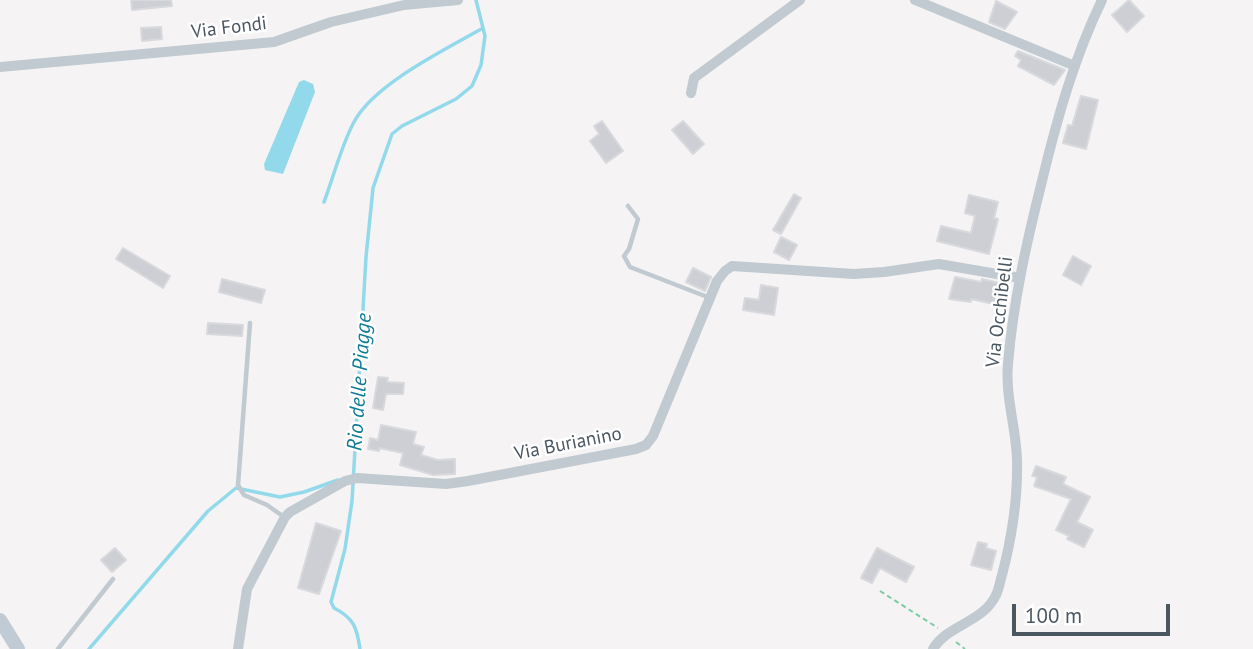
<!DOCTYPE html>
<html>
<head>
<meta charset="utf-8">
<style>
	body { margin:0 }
	#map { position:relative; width:1253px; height:649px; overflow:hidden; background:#f5f3f3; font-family:"PT Sans",sans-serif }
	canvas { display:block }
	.scale { position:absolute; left:1012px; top:604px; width:158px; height:32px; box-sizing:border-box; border:4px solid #4a5660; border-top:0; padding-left:9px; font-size:21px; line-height:24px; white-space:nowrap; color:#4a5660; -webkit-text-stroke:5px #fff; paint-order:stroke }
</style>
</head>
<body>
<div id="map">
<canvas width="1253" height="649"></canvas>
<div class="scale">100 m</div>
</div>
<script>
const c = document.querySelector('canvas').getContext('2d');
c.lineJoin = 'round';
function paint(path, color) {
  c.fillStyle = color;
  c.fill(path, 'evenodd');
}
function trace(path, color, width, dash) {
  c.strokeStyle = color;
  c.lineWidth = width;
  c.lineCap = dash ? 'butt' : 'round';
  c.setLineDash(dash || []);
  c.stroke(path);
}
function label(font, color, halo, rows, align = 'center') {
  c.font = font + ' "PT Sans",sans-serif';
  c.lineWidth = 5;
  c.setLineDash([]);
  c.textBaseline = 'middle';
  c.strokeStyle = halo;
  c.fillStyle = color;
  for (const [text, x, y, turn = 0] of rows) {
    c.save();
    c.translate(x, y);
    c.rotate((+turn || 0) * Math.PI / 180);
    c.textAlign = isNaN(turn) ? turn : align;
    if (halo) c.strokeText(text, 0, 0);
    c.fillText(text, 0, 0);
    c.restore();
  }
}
paint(new Path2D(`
	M304,80L313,84L315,92L283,174L265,170L264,164L299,82Z`), '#92daeb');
trace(new Path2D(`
	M324,202C334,176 341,146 354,122C374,84 446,49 483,28
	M89,649L208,511L236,488L280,497L304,492L338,480
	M360,649C357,628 354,618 334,608L331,602L345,549L352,501L366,257L373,188L392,134L402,126L456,99L472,86L481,65L485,36L476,0`), '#92daeb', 3.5);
const building = new Path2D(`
	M131,0H171L172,6L132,10Z
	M1129,0L1144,16L1127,32L1112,15Z
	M996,1L1017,12L1005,29L989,22Z
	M161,27L162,39L142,41L141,28Z
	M1018,51L1065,70L1054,85L1018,66L1021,60L1015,56Z
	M1081,96L1098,100L1086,149L1063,143L1068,125L1072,126Z
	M602,121L623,151L606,163L590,141L599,134L594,126Z
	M683,121L704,144L693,154L672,130Z
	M794,194L801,198L781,234L773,230Z
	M969,195L998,202L994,218L998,219L989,254L937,241L941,226L971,233L975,216L965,213Z
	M781,237L797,245L789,260L774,252Z
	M123,248L170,276L163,288L116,259Z
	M1073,256L1091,266L1081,285L1063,275Z
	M693,268L711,277L705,291L686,282Z
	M955,277L981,282L982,279L1008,285L1003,306L971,299V302L949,299Z
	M222,279L265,290L261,303L219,292Z
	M761,285L778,288L774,315L743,310L745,298L759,300Z
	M208,323L243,325L242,336L207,334Z
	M378,377L388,378L387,382L404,383L403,394H386L383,410L373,408Z
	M381,425L416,432L413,444L424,447L421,455L438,460L455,459V474L433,475L400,465L403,453L379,448V451L368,449L370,438L378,440Z
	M1036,466L1066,477L1063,484L1090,497L1077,522L1093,530L1084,547L1067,539L1069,536L1056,530L1071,499L1034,486L1037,477L1032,476Z
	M316,523L341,531L319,594L298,588Z
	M978,542L987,544L986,548L996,551L991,570L971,565Z
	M115,548L126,560L112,572L101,560Z
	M877,548L914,567L906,582L880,568L872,583L861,578Z`);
paint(building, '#cdcfd4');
trace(building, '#d7d9dd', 2);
trace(new Path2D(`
	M880,591L938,628
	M956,642L965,649`), '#7ccda4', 2, [5, 3.5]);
trace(new Path2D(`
	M628,206L638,219L629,249L624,256L630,267L710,298
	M250,323L238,485L244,495L267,505L284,517
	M58,649L113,579`), '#c1cad1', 4.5);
trace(new Path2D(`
	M915,0L1075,66
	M0,67L274,42L331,22L404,5L458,0
	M691,93L694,78L800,0
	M238,649L247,589L285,517L290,512L345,481L357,478L446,484L468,481L636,449L646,445L653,436L717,281L725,271L732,266L854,274L884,272L939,264L1020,278
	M933,649C948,624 983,623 996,595C999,589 1000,581 1002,575C1012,537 1018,498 1017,459C1016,428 1005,395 1008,364C1013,302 1027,241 1042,181C1057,119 1074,58 1102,0`), '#c1cad1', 10);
trace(new Path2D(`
	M0,620L18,649`), '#c1cbd5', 14);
label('19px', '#4a5660', '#fff', [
	["Via Fondi",229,28,-7],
	["Via Occhibelli",1000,312,-83],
	["Via Burianino",568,444,-11]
]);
label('italic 21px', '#0f7c96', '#fff', [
	["Rio delle Piagge",360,382,-86]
]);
</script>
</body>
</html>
